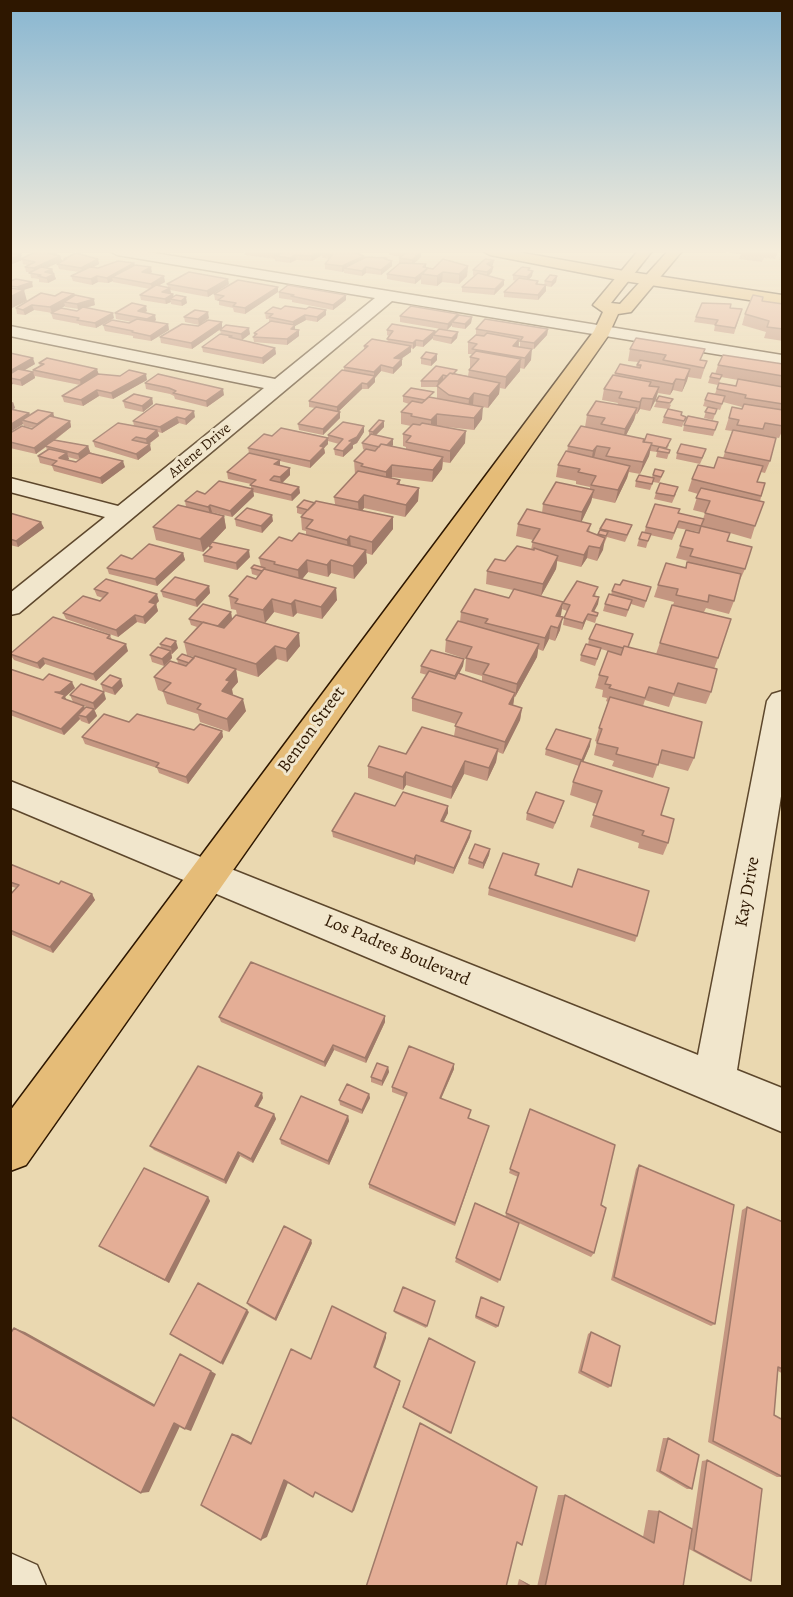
<!DOCTYPE html>
<html>
<head>
<meta charset="utf-8">
<style>
	body { margin:0 }
	#map { position:relative; width:793px; height:1597px; overflow:hidden; background:#ead8b0; font-family:Alegreya,serif }
	canvas { display:block }
	.frame { position:absolute; inset:0; border:12px solid #2e1700; pointer-events:none }
</style>
</head>
<body>
<div id="map">
<canvas width="793" height="1597"></canvas>
<div class="frame"></div>
</div>
<script>
const c = document.querySelector('canvas').getContext('2d');
c.lineJoin = 'round';
function trace(path, color, width, dash) {
  c.strokeStyle = color;
  c.lineWidth = width;
  c.lineCap = dash ? 'butt' : 'round';
  c.setLineDash(dash || []);
  c.stroke(path);
}
function paint(path, color) {
  c.fillStyle = color;
  c.fill(path, 'evenodd');
}
function label(font, color, halo, rows, align = 'center') {
  c.font = font + ' Alegreya,serif';
  c.lineWidth = 6;
  c.setLineDash([]);
  c.textBaseline = 'middle';
  c.strokeStyle = halo;
  c.fillStyle = color;
  for (const [text, x, y, turn = 0] of rows) {
    c.save();
    c.translate(x, y);
    c.rotate((+turn || 0) * Math.PI / 180);
    c.textAlign = isNaN(turn) ? turn : align;
    if (halo) c.strokeText(text, 0, 0);
    c.fillText(text, 0, 0);
    c.restore();
  }
}
const minor = new Path2D(`
	M110,251H142L782,355V365L392,301L19,613L10,615V593L105,517L10,492V478L118,506L264,388L10,336V326L275,379L375,298L117,255Z
	M782,691V790L737,1070L782,1088V1132L10,807V781L698,1055L767,701L772,694Z
	M10,1553L37,1565L46,1586H10Z`);
const major = new Path2D(`
	M638,251H652L611,303L620,304L668,251H682L631,312L618,314L608,336L26,1165L10,1171V1111L594,331L603,312L593,305Z`);
const highway = new Path2D(`
	M483,251H512L624,271L782,295V305L624,281L490,255Z`);
trace(minor, '#5d472c', 3);
trace(major, '#2e1700', 3);
trace(highway, '#2e1700', 3);
paint(minor, '#f1e6cc');
paint(major, '#e5bc78');
paint(highway, '#e5bc78');
paint(new Path2D(`
	M244,251H354V252L364,258L387,260L392,266L381,275L366,273L362,276L344,273V271L342,272L325,269V264L329,259L322,258V255L312,261L296,260L290,263L275,261V258L274,259L245,255Z
	M389,251H416L421,257L414,264H426V267L428,268L433,269L468,266L467,276L459,284L442,282L437,286L421,284V279L415,284L387,279V274L400,263H399V258L400,257L389,255Z
	M724,251H779L775,259L764,258L762,262L739,259L741,254L723,252Z
	M781,251H783V260H779Z
	M20,254L22,259L57,255L60,256L62,261L47,268L52,269L56,279L48,283L39,282V279L31,278L30,272H26L25,267L27,265L23,264L22,260L10,265Z
	M64,259H98L99,264L94,267L98,268L134,263L135,265L152,272L150,274L165,282L158,286L168,287L167,284H229L208,297L170,290L171,293L170,294H173L174,297L187,303L182,306L171,304V302L166,304L141,300L140,295L150,289L113,282V281L108,283L98,282L92,285L73,281L71,276L79,272L59,269L57,264L64,260Z
	M493,265L492,266L493,267L492,272L488,276L504,285L494,295L462,292V287L474,276L473,275V270Z
	M530,271L532,276L529,279L538,281V284L544,285L545,281L557,276L556,282L551,287L546,286V291L538,300L504,297V292L516,281L513,280V275Z
	M278,292L245,314L234,312L233,308L219,305V301L215,300L214,294Z
	M279,292L346,300L333,310L292,302V300L279,298Z
	M55,296H74L95,305L86,308L114,318L96,328L79,325V324L53,319L51,313L77,311L79,309L65,307V306L52,313L34,310L25,315L17,314L16,308Z
	M762,301L783,304V341L764,338L766,332L742,325L745,314Z
	M731,304L730,308L742,309L734,334L714,331L715,325L694,322L696,317Z
	M281,309L326,310V315L317,322L306,320L295,326V330L299,336L287,345L254,342L253,337L254,336V333L269,322V319H266L265,313Z
	M147,311L145,312L156,320L154,322L168,324L169,330L151,341L133,338V336L105,331L103,325L129,323L132,322L116,319L115,313Z
	M458,314V316L472,317L471,323L465,329L452,327V325L447,330L400,322V316Z
	M184,317L209,318L199,325L185,322Z
	M222,322V328L192,349L161,343L160,337L198,326Z
	M476,329H548L547,335L534,349L520,347V342H519V347L531,360L524,369L520,368V371L505,389L500,388L499,394L488,408L473,405L482,419L474,430L438,426L465,443L450,463L443,462L442,469L432,482L392,477L391,478L400,480V484L419,488L418,501L405,517L364,508L362,510L393,529L372,555L366,553L367,563L354,579L331,573L328,577L308,572L302,579L337,600L322,619L297,613L293,617L274,612L265,623L300,646L287,662L277,659L258,677L236,670L238,682L232,689V695L246,711L229,732L200,722L198,714L167,704L163,692L158,690L154,677L178,663L177,659L194,657L187,655L184,642L197,627L191,625L189,619L231,612L232,619L237,615L236,610L231,609L229,596L256,579L258,576L252,574L251,568L261,567L259,558L292,541L306,535V531L302,530L301,517L303,515L297,513V507L315,503L335,504L334,497L355,474L354,461L364,450L363,449L362,443L369,436V431L384,421V427L376,435L393,439V445L392,446L406,449V447L403,446V434L411,426L401,424V412L409,404L403,402V396L438,399L437,398V387H421V381L436,366L457,374L468,376L469,370L470,369V357L472,354H468V342L476,334Z
	M220,330L250,334L242,340L275,348L276,354L263,364L203,352L202,347L221,334Z
	M387,330L435,333L458,332L457,338L451,344L433,340V338L423,347L416,346L413,349L411,348V352L400,359H402V365L393,374L381,371L375,378V382L368,389H362L338,412H340V418L323,435L299,430L298,424L315,408L309,407V401L344,371V367L364,350V346L388,342L387,339L389,336L387,335Z
	M630,349L707,361L701,379L688,377L682,392L673,390L670,395L658,393L656,399L650,411L640,409L637,414H636L634,420L626,435L669,445L667,449L670,450L667,459L656,457L657,452L650,451L649,456L640,474L629,472L627,478L615,503L592,498L591,502L581,522L591,524L589,532L597,535L600,529L632,525L630,531L625,542L607,537L597,561L587,558L581,567L557,561L556,569L541,596L563,602L560,617V630L555,641L549,639L543,651L538,649L537,657L515,697H514L513,705L522,708L520,720L503,754L498,752L496,762L487,781L464,774L451,799L406,785L403,790L368,778V766L406,754L454,736L456,724L412,711V698L427,675L420,673L421,666L464,659L463,666L459,674L482,682V676L465,671L466,659L445,652L446,640L460,622L461,612L509,598L513,590L486,584L487,571L505,561L531,550L533,540L516,536L518,524L542,513L543,504L590,489V487L576,484V481L556,477L558,465L567,452L568,446L600,430L585,427L587,415L617,405L618,403L602,400L604,389L614,376L615,373L636,367L638,362L628,361Z
	M10,353L35,364L25,370L33,372V370L40,366L39,363L99,375L147,380L113,399L99,396L83,406L64,402L62,396L80,385L35,376V378L22,386L13,384L10,385Z
	M421,358L437,360L431,366L421,364Z
	M783,364V429L779,438L761,435L770,461L765,473L761,472L757,482L765,483L760,501L755,526L751,539L730,533L727,541L745,569L739,582L734,601L729,614L706,608L704,612L718,658L714,669L711,692L706,704L673,696L669,707L645,700L643,706L694,758L688,771L658,763L653,778L612,766L614,761L594,755L597,742L595,741L599,728L608,702L606,701L607,698L602,697L603,690L595,688L599,675L621,655L601,649L595,666L580,661L581,655L588,645L589,639L633,634L628,647L656,654L674,602L654,597L658,585L685,568L688,561L676,558L680,546L699,532L677,528L672,540L650,535L646,548L637,546L639,539L644,533L646,527L679,514L703,519L705,513L693,510L698,494L688,491L692,479L714,468L723,458L732,431L725,430L732,407L741,409L742,407L723,402L720,410L717,409L713,420L704,418L707,407L703,406L705,400L715,394L718,385L708,383L710,377L715,374L718,365ZM721,377L738,380L736,386L719,383Z
	M145,383L224,395L207,407L175,399L174,396L170,394L146,389Z
	M659,396L671,405L669,409L682,412L681,416L686,417L682,427L662,423L664,417L668,409L654,407Z
	M152,398L153,404L143,412L125,408L123,401Z
	M13,402L15,408L13,409L29,413L30,415L53,413L54,417L70,421L71,427L55,440L88,446L90,452L125,467L102,484L54,471L52,466L40,463L38,456L47,450L46,447L36,454L10,448V433L33,428L24,426L23,424L10,432ZM68,457L79,460L76,462L67,460L69,459Z
	M156,404L195,417L186,425L179,423L162,433L158,432L159,436L149,444L151,450L138,460L95,447L93,441L134,426L133,421Z
	M684,425L716,428L713,436L683,431Z
	M364,432L357,443L353,445V448L343,457L335,455L334,449L339,444L328,441V435Z
	M272,436L328,444L324,448L325,453L310,468L280,461V466L290,475L282,483L299,487L300,493L292,501L253,492L254,496L232,517L211,512L224,516L226,528L213,542L250,557L237,570L204,562L203,555L209,549V546L203,552L156,540L153,527L186,507L185,501L205,494L251,489V484L228,479L227,472L249,453L248,448Z
	M677,453L704,455L700,464L676,459Z
	M664,471L659,483L653,482L650,490L635,487L636,481L652,477L653,475Z
	M656,493L676,494L672,503L654,499Z
	M10,513L44,528L18,547L10,545Z
	M235,519L273,521L262,533L236,526Z
	M183,553L185,560L157,586L109,574L107,568L132,559Z
	M620,585L651,587L644,608L631,604L626,617L603,611L605,604L611,595L612,591Z
	M209,586L210,593L197,607L163,597L161,591Z
	M94,589L159,601L156,604L158,611L145,624L137,622L118,637L66,619L63,613L100,601L103,598L97,596Z
	M596,593L595,596L599,597L598,604L594,612L598,613L595,623L586,620L582,630L563,625L564,618L567,611L562,609L563,603Z
	M110,635L112,640L128,651L96,681L45,664L40,669L14,660L10,654Z
	M160,644L178,648L172,654H171L172,658L164,666L152,662L150,655L161,648Z
	M10,669L43,680L75,688L65,697L67,700L85,708H91L73,702L70,695L106,699L95,710L94,709L97,716L89,724L81,721L80,719L64,735L10,715Z
	M101,684L123,686L115,695L103,691Z
	M129,722L194,730L222,731L223,737L188,784L159,773L157,768L85,744L82,737Z
	M590,746L583,762L661,815L668,843L663,855L638,848L639,843L590,827L597,804L570,795L573,782L579,766L545,755L546,749Z
	M395,806H448V813L443,822L470,837L453,874L416,861L414,865L333,837L332,831Z
	M562,807L553,829L526,820L527,813Z
	M490,849L489,855L483,869L468,864L469,858Z
	M10,864L59,884L92,894L95,900L53,953L10,934V895L16,888L10,886Z
	M538,871L536,876L637,936L635,942L488,895L489,888Z
	M219,1017L385,1022L366,1063L334,1050L325,1067L221,1022Z
	M388,1067L389,1072L382,1086L371,1082V1077Z
	M454,1069L441,1099L471,1110L469,1118L489,1126L455,1226L369,1188V1184L405,1097L392,1092V1087Z
	M369,1094L370,1098L362,1114L340,1105L339,1100Z
	M263,1098L258,1107L274,1114L276,1119L253,1163L240,1156L226,1184L154,1150L150,1146Z
	M530,1109L601,1205L594,1253L591,1257L519,1223L498,1283L455,1262L475,1203L505,1217L518,1177L509,1173Z
	M348,1116L349,1121L329,1165L281,1144L280,1139Z
	M639,1165L715,1324L711,1326L611,1280L636,1169Z
	M208,1197L210,1201L169,1283L104,1249L99,1246Z
	M747,1207L783,1222V1374L778,1371L774,1415L783,1477H777L708,1442L742,1210Z
	M312,1243L276,1321L249,1306L247,1303Z
	M481,1297L498,1326L496,1328L475,1318Z
	M435,1301L426,1328L395,1313L394,1311Z
	M591,1332L611,1386L608,1388L578,1373L588,1334Z
	M429,1338L451,1433L450,1434L403,1408Z
	M663,1438H668L692,1489H687L656,1471Z
	M707,1460L751,1581L745,1579L689,1549L702,1461Z
	M558,1495H565L643,1537L648,1510L659,1511L683,1587H537Z
	M519,1579L534,1587H517Z`), '#c49681');
paint(new Path2D(`
	M16,251H26L17,256L21,255L22,260L10,265V259L12,253Z
	M54,251H56L57,255L48,253Z
	M278,251H285L275,256V258L274,259L273,253Z
	M320,251H325V253H322V255L312,261L311,256Z
	M421,252V257L412,265V260Z
	M295,255L296,260L290,263V258Z
	M60,256L62,261L35,273L34,268Z
	M364,256V261L344,268V271L342,272V266Z
	M98,259L99,264L83,273L81,268Z
	M494,260L493,265L487,269V264Z
	M392,261V266L381,275V270Z
	M134,263L135,269L112,277L113,281L108,283L107,278Z
	M426,264V270L422,274L421,279L415,284V278L423,267Z
	M468,266L467,276L459,284V274Z
	M151,267L152,272L143,278L142,272Z
	M366,267V273L362,276V271Z
	M493,267L492,272L487,277V272Z
	M52,269L56,279L48,283L45,272Z
	M533,271L532,276L527,282V277Z
	M443,272L442,282L437,286V276Z
	M97,276L98,282L92,285L91,279Z
	M164,276L165,282L152,289L151,284Z
	M557,276L556,282L551,287L552,282Z
	M228,279L229,284L208,297L207,291Z
	M504,280V285L494,295L495,289Z
	M32,282L33,287L24,290L27,301L10,309V297L18,292L17,287Z
	M546,285V291L538,300V295Z
	M278,287V292L245,314V308Z
	M170,288L171,293L163,298L162,292Z
	M74,294L75,300L64,302L65,306L52,313L50,307Z
	M173,294L174,299H170L171,302L166,304L165,299Z
	M346,295V300L333,310V305Z
	M186,297L187,303L182,306L181,301Z
	M94,299L95,305L78,310L77,304Z
	M32,305L34,310L25,315L23,310Z
	M146,306L147,311L139,316L138,311Z
	M326,310V315L317,322V317Z
	M208,312L209,318L199,325L198,319Z
	M113,313L114,318L96,328L95,323Z
	M458,314L457,319L452,322V325L447,330L448,324Z
	M155,315L156,320L149,325L147,319Z
	M305,315L306,320L295,326V331L291,329L293,327V322Z
	M472,317L471,323L465,329V324Z
	M222,322V328L192,349L191,343Z
	M168,324L169,330L151,341L150,336Z
	M249,328L250,334L242,340L241,334Z
	M548,329L547,335L534,349V343Z
	M299,330V336L287,345V339Z
	M435,331V335H433V338L423,347V341Z
	M458,332L457,338L451,344L452,338Z
	M519,339L518,350L513,346Z
	M416,340V346L413,349V343Z
	M411,346V352L394,364V358Z
	M275,348L276,354L263,364L262,358Z
	M532,349L531,360L524,369L525,358Z
	M437,354V360L431,366V360Z
	M33,358L35,364L11,378L13,384L10,385V371Z
	M402,359V365L393,374V368Z
	M521,359L520,371L505,389L506,377Z
	M381,365V371L375,378V382L368,389L367,384L374,377V372Z
	M97,369L99,375L81,386L80,380Z
	M690,369L687,381L682,392L685,380Z
	M33,372L35,378L22,386L20,380Z
	M146,374L147,380L113,399L111,393Z
	M443,375V381L437,387L438,381Z
	M676,379L673,390L670,395L673,384Z
	M362,383V389L337,413V407Z
	M500,383L499,394L488,408L489,396Z
	M659,387L656,399L650,411L653,399Z
	M223,389L224,395L207,407L206,401Z
	M97,390L99,396L83,406L81,400Z
	M474,393L473,405L468,410L469,399Z
	M152,398L153,404L143,412L142,406Z
	M642,398L640,409L637,414L640,402Z
	M13,402L15,408L10,411V403Z
	M483,407L482,419L474,430V418Z
	M637,408L634,420L623,441L625,429Z
	M194,411L195,417L186,425L185,419Z
	M340,412V418L323,435V429Z
	M29,413L31,419L22,420L23,424L10,432V425Z
	M53,413L55,419L39,430L37,424Z
	M437,414V426L431,432V420Z
	M177,417L179,423L162,433L160,427Z
	M70,421L71,427L36,454L34,448Z
	M384,421V427L373,438V432Z
	M364,426V432L357,443L353,445V448L343,457V451L349,441Z
	M157,430L159,436L147,445L146,439Z
	M466,431L465,443L450,463V451Z
	M328,438V444L324,448L325,453L310,468V461L320,446Z
	M393,439V445L385,454V448Z
	M652,443L649,456L640,474L643,462Z
	M150,444L151,450L138,460L136,454Z
	M88,446L90,452L80,460L78,454Z
	M597,446L594,458L591,463L593,451Z
	M67,453L69,459L61,465L59,458Z
	M443,457L442,469L432,482L433,470Z
	M280,460V466L274,464Z
	M123,461L125,467L102,484L100,478Z
	M392,465V477L386,484V472Z
	M630,466L627,478L615,503L618,490Z
	M290,468V475L281,484L280,477Z
	M299,487L300,493L292,501L291,495Z
	M419,488L418,501L405,517L406,505Z
	M253,489L254,496L232,517L230,511Z
	M594,490L591,502L580,525L582,512Z
	M364,495V508L359,515L358,502Z
	M210,505L212,512L210,514L208,507Z
	M272,515L273,521L262,533L261,526Z
	M224,516L226,528L203,552L200,539Z
	M393,517V529L372,555V542Z
	M41,522L44,528L18,547L16,541Z
	M350,536L351,549L348,553L347,540Z
	M605,538L603,550L597,561L600,548Z
	M589,546L587,558L581,567L584,555Z
	M249,550L250,557L237,570L236,563Z
	M366,550L367,563L354,579L353,566Z
	M183,553L185,560L157,586L155,579Z
	M558,556L556,569L541,596L543,584Z
	M307,560L308,572L299,583L298,570Z
	M331,560V573L328,577L327,565Z
	M209,586L210,593L197,607L195,600Z
	M336,588L337,600L322,619L321,607Z
	M157,594L159,601L151,609L149,602Z
	M599,597L598,604L592,615V611Z
	M272,599L274,612L265,623L263,610Z
	M295,600L297,613L293,617L291,604Z
	M563,602L561,615L554,629L556,616Z
	M156,604L158,611L145,624L143,617Z
	M231,612L232,619L219,633L217,627Z
	M588,614L586,620L582,630L583,623Z
	M135,615L137,622L118,637L116,630Z
	M563,617L560,630L555,641L558,628Z
	M551,626L549,639L543,651L545,638Z
	M299,633L300,646L287,662L286,649Z
	M176,641L178,648L172,654L171,647Z
	M126,644L128,651L96,681L93,674Z
	M539,644L537,657L515,697L517,684Z
	M275,646L277,659L258,677L256,664Z
	M171,651L172,658L164,666L162,659Z
	M43,658L45,664L40,669L37,663Z
	M464,659L463,666L454,683L455,676Z
	M236,669L238,682L232,689L233,694L225,704L222,691L226,680Z
	M121,679L123,686L115,695L112,688Z
	M72,682L75,688L65,697L68,702L62,698L63,697L60,692Z
	M104,692L106,699L95,710L93,703Z
	M515,693L513,706L509,704Z
	M243,699L246,711L229,732L227,719Z
	M84,706L86,713L78,715L80,719L64,735L61,729Z
	M522,708L520,720L503,754L505,742Z
	M94,709L97,716L89,724L86,717Z
	M222,731L223,737L188,784L186,777Z
	M591,739L590,746L581,767L582,760Z
	M498,749L496,762L487,781L489,768Z
	M465,761L464,774L451,799L452,787Z
	M406,772V785L403,790V777Z
	M448,806V813L441,827V821Z
	M471,831L470,837L453,874L454,868Z
	M490,849L489,855L483,869V863Z
	M416,855V861L414,865V859Z
	M92,894L95,900L53,953L50,947Z
	M385,1016V1022L366,1063L365,1058Z
	M333,1045L334,1050L325,1067L324,1062Z
	M454,1064V1069L439,1103L440,1098Z
	M388,1067L389,1072L382,1086V1081Z
	M262,1093L263,1098L256,1110L255,1106Z
	M369,1094L370,1098L362,1114V1110Z
	M274,1114L276,1119L253,1163L251,1159Z
	M348,1116L349,1121L329,1165L328,1161Z
	M238,1152L240,1156L226,1184L224,1180Z
	M208,1197L210,1201L169,1283L165,1280Z
	M311,1240L312,1243L276,1321L275,1319Z
	M247,1310L249,1312L223,1365L221,1363Z
	M14,1328L25,1332L161,1408L154,1406Z
	M386,1333V1338L374,1372V1367Z
	M211,1371L216,1374L191,1431L185,1429Z
	M400,1381V1384L354,1511L352,1512Z
	M174,1423L181,1424L149,1492L141,1493Z
	M232,1434L238,1435L257,1446L251,1444Z
	M284,1480H289L267,1537L261,1540Z
	M519,1579L534,1587H530Z`), '#a07a69');
const building = new Path2D(`
	M10,251H16L12,253L21,255L10,259Z
	M37,251H54L48,253L60,256L34,268L25,267L35,262L21,259Z
	M248,251H278L273,253Z
	M285,251H320L311,256L295,255L290,258L275,256Z
	M327,251H351L364,256L342,266L325,264L332,255L322,253Z
	M391,251H416L421,252L412,260L399,258L406,253Z
	M752,251H766L765,252Z
	M76,253L98,259L81,268L57,264L66,259H64Z
	M366,257L387,258L385,259L392,261L381,270L366,267L362,271L344,268Z
	M443,259L468,266L459,274L443,272L437,276L422,274L428,268L433,269Z
	M485,259L494,260L487,264L493,267L487,272L473,270Z
	M118,261L134,263L107,278L97,276L91,279L71,276L90,267L98,268Z
	M400,263L426,264L423,267L428,268L415,278L387,274Z
	M135,265L151,267L142,272L164,276L151,284L112,277Z
	M41,267L52,269L45,272L54,274L46,278L38,276L41,275L29,273Z
	M522,267L530,268L528,270L533,271L527,277L513,275Z
	M189,272L228,279L207,291L167,284Z
	M478,273L504,280L495,289L462,287Z
	M550,275L557,276L552,282L545,281Z
	M519,278L538,281L536,284L546,285L538,295L504,292Z
	M16,279L32,282L17,287L10,286V281Z
	M238,280L278,287L245,308L233,306L236,303L218,300L224,296L214,294Z
	M156,285L170,288L162,292L173,294L165,299L140,295Z
	M288,285L346,295L333,305L291,296L294,295L279,292Z
	M10,288L24,290L10,297Z
	M62,292L74,294L50,307L32,305L23,310L16,308L41,293L55,296Z
	M75,295L94,299L77,304L64,302Z
	M176,295L186,297L181,301L170,299Z
	M753,295L763,297L762,301L783,304V329L767,327L769,321L745,314Z
	M132,303L146,306L138,311L155,315L147,319L115,313Z
	M702,303L731,304L730,308L742,309L735,328L715,325L718,320L696,317Z
	M285,306L306,309L309,307L326,310L317,317L305,315L293,322L269,317L273,314L265,313L273,307L281,309Z
	M411,306L458,314L448,324L400,316Z
	M83,307L113,313L95,323L77,320L79,318L51,313L61,308L77,311Z
	M195,310L208,312L198,319L184,317Z
	M459,315L472,317L465,324L452,322Z
	M137,319L168,324L150,336L132,332L133,331L103,325L112,320L129,323Z
	M485,319L548,329L534,343L520,341L523,337L476,329Z
	M208,320L222,322L191,343L160,337L182,324L198,326Z
	M271,321L295,325L291,329L299,330L287,339L253,337L257,334L254,333Z
	M392,324L435,331L423,341L416,340L413,343L387,339L393,331L387,330Z
	M226,325L249,328L241,334L220,330Z
	M439,329L458,332L452,338L433,335Z
	M487,333L519,339L513,346L532,349L525,358L472,349L477,344L468,342L476,335L484,336Z
	M220,334L232,336L229,337L275,348L262,358L202,347Z
	M636,338L705,349L700,360L707,361L704,368L663,360L666,355L630,349Z
	M372,339L411,346L394,358L402,359L393,368L381,365L374,372L344,367L368,346H364Z
	M476,351L521,359L506,377L469,370L479,359L470,357Z
	M426,352L437,354L431,360L421,358Z
	M10,353L33,358L10,371Z
	M723,355L783,364V376L718,365Z
	M47,358L97,369L80,380L33,370L44,364L39,363Z
	M640,360L690,369L685,380L676,379L673,384L615,373L620,364L640,368L641,365H637Z
	M436,366L457,370L453,374L450,373L447,376L443,375L438,381H421Z
	M18,369L33,372L20,380L10,378V374Z
	M129,370L146,374L111,393L97,390L81,400L62,396L98,374L120,376Z
	M342,370L375,376L367,384L362,383L337,407L309,401Z
	M450,373L500,383L489,396L474,393L469,399L449,395L437,386Z
	M712,373L722,375L720,379L710,377Z
	M158,374L223,389L206,401L173,393L176,391L169,388L145,383Z
	M613,375L651,382L649,386L659,387L653,399L642,398L640,402L619,398L622,392L604,389Z
	M738,379L783,387V404L745,398L746,395L717,389L719,383L736,386Z
	M411,388L434,392L425,400L403,396Z
	M708,393L725,396L722,404L705,400Z
	M134,394L152,398L142,406L123,401Z
	M659,396L673,399L670,403L656,401Z
	M429,397L483,407L474,418L437,414L431,420L411,416L412,414L401,412L412,401L422,403Z
	M596,401L637,408L625,429L601,424L605,418L587,415Z
	M156,404L194,411L185,419L177,417L160,427L133,421Z
	M744,404L783,410V426L765,423L763,429L737,425L739,420L729,418L732,407L742,409Z
	M316,407L340,412L323,429L298,424Z
	M708,407L717,409L715,414L705,412Z
	M10,409L29,413L10,425Z
	M668,409L682,412L681,415L686,417L684,421L664,417Z
	M38,410L53,413L37,424L22,420Z
	M50,416L70,421L34,448L10,442V433L22,426L32,429Z
	M688,416L718,422L715,430L684,425Z
	M379,420L384,421L373,432L369,431Z
	M343,422L364,426L357,437L349,441H353L343,451L334,449L343,439L328,435Z
	M118,423L157,430L146,439L136,437L132,440L150,444L136,454L93,441Z
	M422,423L466,431L450,451L406,442L411,436L403,434L413,424L420,425Z
	M581,426L644,439L643,442L652,443L643,462L606,456L610,448L597,446L593,451L568,446Z
	M281,428L328,438L320,446L324,447L310,461L248,448L264,434L272,436Z
	M733,430L776,438L770,461L725,452Z
	M371,434L393,439L387,445L381,444L379,447L362,443Z
	M647,434L671,439L666,448L651,445L652,443L644,442Z
	M54,440L88,446L78,454L45,446Z
	M381,444L443,457L433,470L392,465L386,472L361,466L363,464L354,461L366,449L375,451Z
	M681,444L706,449L702,458L677,453Z
	M659,447L670,450L669,453L657,451Z
	M49,449L67,453L59,458L76,462L89,453L123,461L100,478L52,465L57,461L38,456Z
	M566,451L630,466L618,490L591,485L596,476L578,472L580,469L558,465Z
	M249,453L280,460L274,464L290,468L280,477L274,476L270,480L299,487L291,495L250,485L256,480L227,472Z
	M718,457L763,466L757,482L765,483L761,496L692,479L698,465L714,468Z
	M655,469L664,471L661,477L653,475Z
	M358,471L400,480L397,484L419,488L406,505L364,495L358,502L334,497Z
	M639,475L654,478L652,484L636,481Z
	M219,481L253,489L230,511L210,505L208,507L185,501L197,491L205,494Z
	M556,482L594,490L582,512L543,504Z
	M660,483L678,487L674,496L656,493Z
	M701,488L764,502L755,526L705,513L710,501L696,498Z
	M304,500L315,503L308,510L297,507Z
	M316,501L393,517L372,542L350,536L347,540L306,528L313,520L301,517Z
	M655,504L680,509L678,513L704,519L701,526L679,521L674,533L646,527Z
	M178,505L224,516L200,539L153,527Z
	M247,508L272,515L261,526L235,519Z
	M527,509L591,524L587,531L605,538L600,548L589,546L584,555L532,542L540,529L518,524Z
	M10,513L41,522L16,541L10,539Z
	M606,519L632,525L627,535L600,529Z
	M701,526L730,533L727,541L752,547L745,569L690,556L693,549L680,546L686,530L699,533Z
	M600,530L608,532L606,536L598,534Z
	M642,532L651,534L648,541L639,539Z
	M299,533L366,550L353,566L331,560L327,565L307,560L298,570L274,564L275,562L259,558L279,537L292,541Z
	M212,542L249,550L236,563L203,555L212,547L209,546Z
	M149,544L183,553L155,579L107,568L121,555L132,559Z
	M517,546L534,550V548L558,556L543,584L487,571L495,559L505,561Z
	M687,562L741,574L734,601L709,595L708,602L676,595L678,589L658,585L666,563L686,568Z
	M254,565L265,568L262,571L251,568Z
	M264,569L336,588L321,607L295,600L291,604L272,599L263,610L235,603L238,599L229,596L247,576L256,579Z
	M175,577L209,586L195,600L161,591Z
	M106,579L157,594L149,602L156,604L143,617L135,615L116,630L63,613L83,596L100,601L108,593L94,589Z
	M623,580L651,587L646,601L612,591L615,584L620,585Z
	M577,581L598,587L593,596L599,597L592,611L598,613L597,616L588,614L583,623L564,618L570,605L563,603Z
	M475,589L509,598L514,589L563,602L556,616L563,617L558,628L551,626L545,638L485,623L488,619L461,612Z
	M609,594L632,600L628,610L605,604Z
	M203,604L231,612L218,626L189,619Z
	M672,605L731,619L718,658L660,643Z
	M236,615L299,633L286,649L275,646L256,664L184,642L203,622L224,628Z
	M53,617L110,635L107,638L126,644L93,674L43,658L37,663L10,654Z
	M458,621L539,644L517,684L483,674L489,664L466,658L472,647L446,640Z
	M596,624L633,634L628,647L624,646L623,648L589,639Z
	M166,638L176,641L171,647L160,644Z
	M586,644L601,648L597,659L581,655Z
	M624,646L717,669L711,692L678,683L674,694L649,687L645,698L609,688L611,685L605,684L608,677L599,675L608,651L621,655Z
	M158,647L171,651L162,659L150,655Z
	M431,650L464,659L455,676L421,666Z
	M182,654L194,658L189,663L177,659Z
	M195,656L236,669L226,680L230,681L222,691L243,699L227,719L197,709L201,704L163,691L171,683L154,677L170,661L186,666Z
	M10,669L43,680L49,674L72,682L60,692H55L65,695L62,698L84,706L61,729L10,710Z
	M429,671L455,679L458,673L515,693L509,704L522,708L505,742L455,726L462,713L412,698Z
	M110,675L121,679L112,688L101,684Z
	M81,684L104,692L93,703L70,695Z
	M610,697L702,722L694,758L662,750L658,765L616,754L618,748L597,743L602,729L599,728Z
	M86,707L94,709L86,717L78,715Z
	M104,714L129,722L137,714L194,730L200,724L222,731L186,777L156,767L159,763L82,737Z
	M422,727L498,749L489,768L465,761L452,787L406,772L403,777L368,766L379,746L406,754Z
	M556,729L591,739L582,760L546,749Z
	M581,761L669,788L661,815L674,819L668,843L642,835L644,831L593,815L602,791L573,782Z
	M403,792L448,806L441,821L471,831L454,868L416,855L414,859L332,831L355,793L395,806Z
	M536,792L564,801L555,823L527,813Z
	M475,844L490,849L483,863L469,858Z
	M503,853L539,864L535,875L572,887L578,869L649,891L637,936L489,888Z
	M10,864L59,884L61,881L92,894L50,947L10,930V895L19,885L10,882Z
	M251,962L385,1016L365,1058L333,1045L324,1062L219,1017Z
	M409,1046L454,1064L440,1098L471,1110L468,1118L489,1126L455,1223L369,1184L407,1093L392,1087Z
	M377,1063L388,1067L382,1081L371,1077Z
	M198,1066L262,1093L255,1106L274,1114L251,1159L238,1152L224,1180L150,1146Z
	M347,1084L369,1094L362,1110L339,1100Z
	M301,1096L348,1116L328,1161L280,1139Z
	M530,1109L615,1145L601,1205L606,1208L594,1253L506,1213L519,1173L510,1169Z
	M639,1165L734,1205L715,1324L614,1277Z
	M144,1168L208,1197L165,1280L99,1246Z
	M475,1203L519,1223L500,1280L456,1258Z
	M747,1207L783,1222V1369L778,1367L774,1415L783,1420V1477L713,1441Z
	M284,1226L311,1240L275,1319L247,1303Z
	M198,1283L247,1310L221,1363L170,1334Z
	M403,1287L435,1301L427,1326L394,1311Z
	M481,1297L504,1307L498,1326L476,1316Z
	M332,1306L386,1333L374,1367L400,1381L352,1512L315,1492L313,1497L284,1480L261,1540L201,1505L232,1434L251,1444L291,1349L311,1359Z
	M14,1328L154,1406L180,1354L211,1371L185,1429L174,1423L141,1493L10,1416V1334Z
	M591,1332L620,1346L611,1386L581,1371Z
	M429,1338L475,1362L451,1433L403,1407Z
	M420,1423L537,1487L522,1545L517,1542L506,1587H366Z
	M668,1438L699,1455L692,1489L660,1471Z
	M707,1460L762,1489L751,1581L694,1550Z
	M565,1495L654,1543L659,1511L692,1529L683,1587H545Z`);
paint(building, '#e4ae96');
trace(building, '#a07a69', 1.5);
const sky = c.createLinearGradient(0, 0, 0, 474);
sky.addColorStop(0, '#88b6d1');
sky.addColorStop(0.53, '#f6eddb');
sky.addColorStop(1, '#f6eddb00');
c.fillStyle = sky;
c.fillRect(0, 0, 793, 474);
label('15px', '#2e1700', '#f1e6cc', [
	["Arlene Drive",200,451,-40]
]);
label('18px', '#2e1700', '#f1e6cc', [
	["Benton Street",312,730,-54],
	["Kay Drive",748,892,-80],
	["Los Padres Boulevard",397,951,23]
]);
</script>
</body>
</html>
